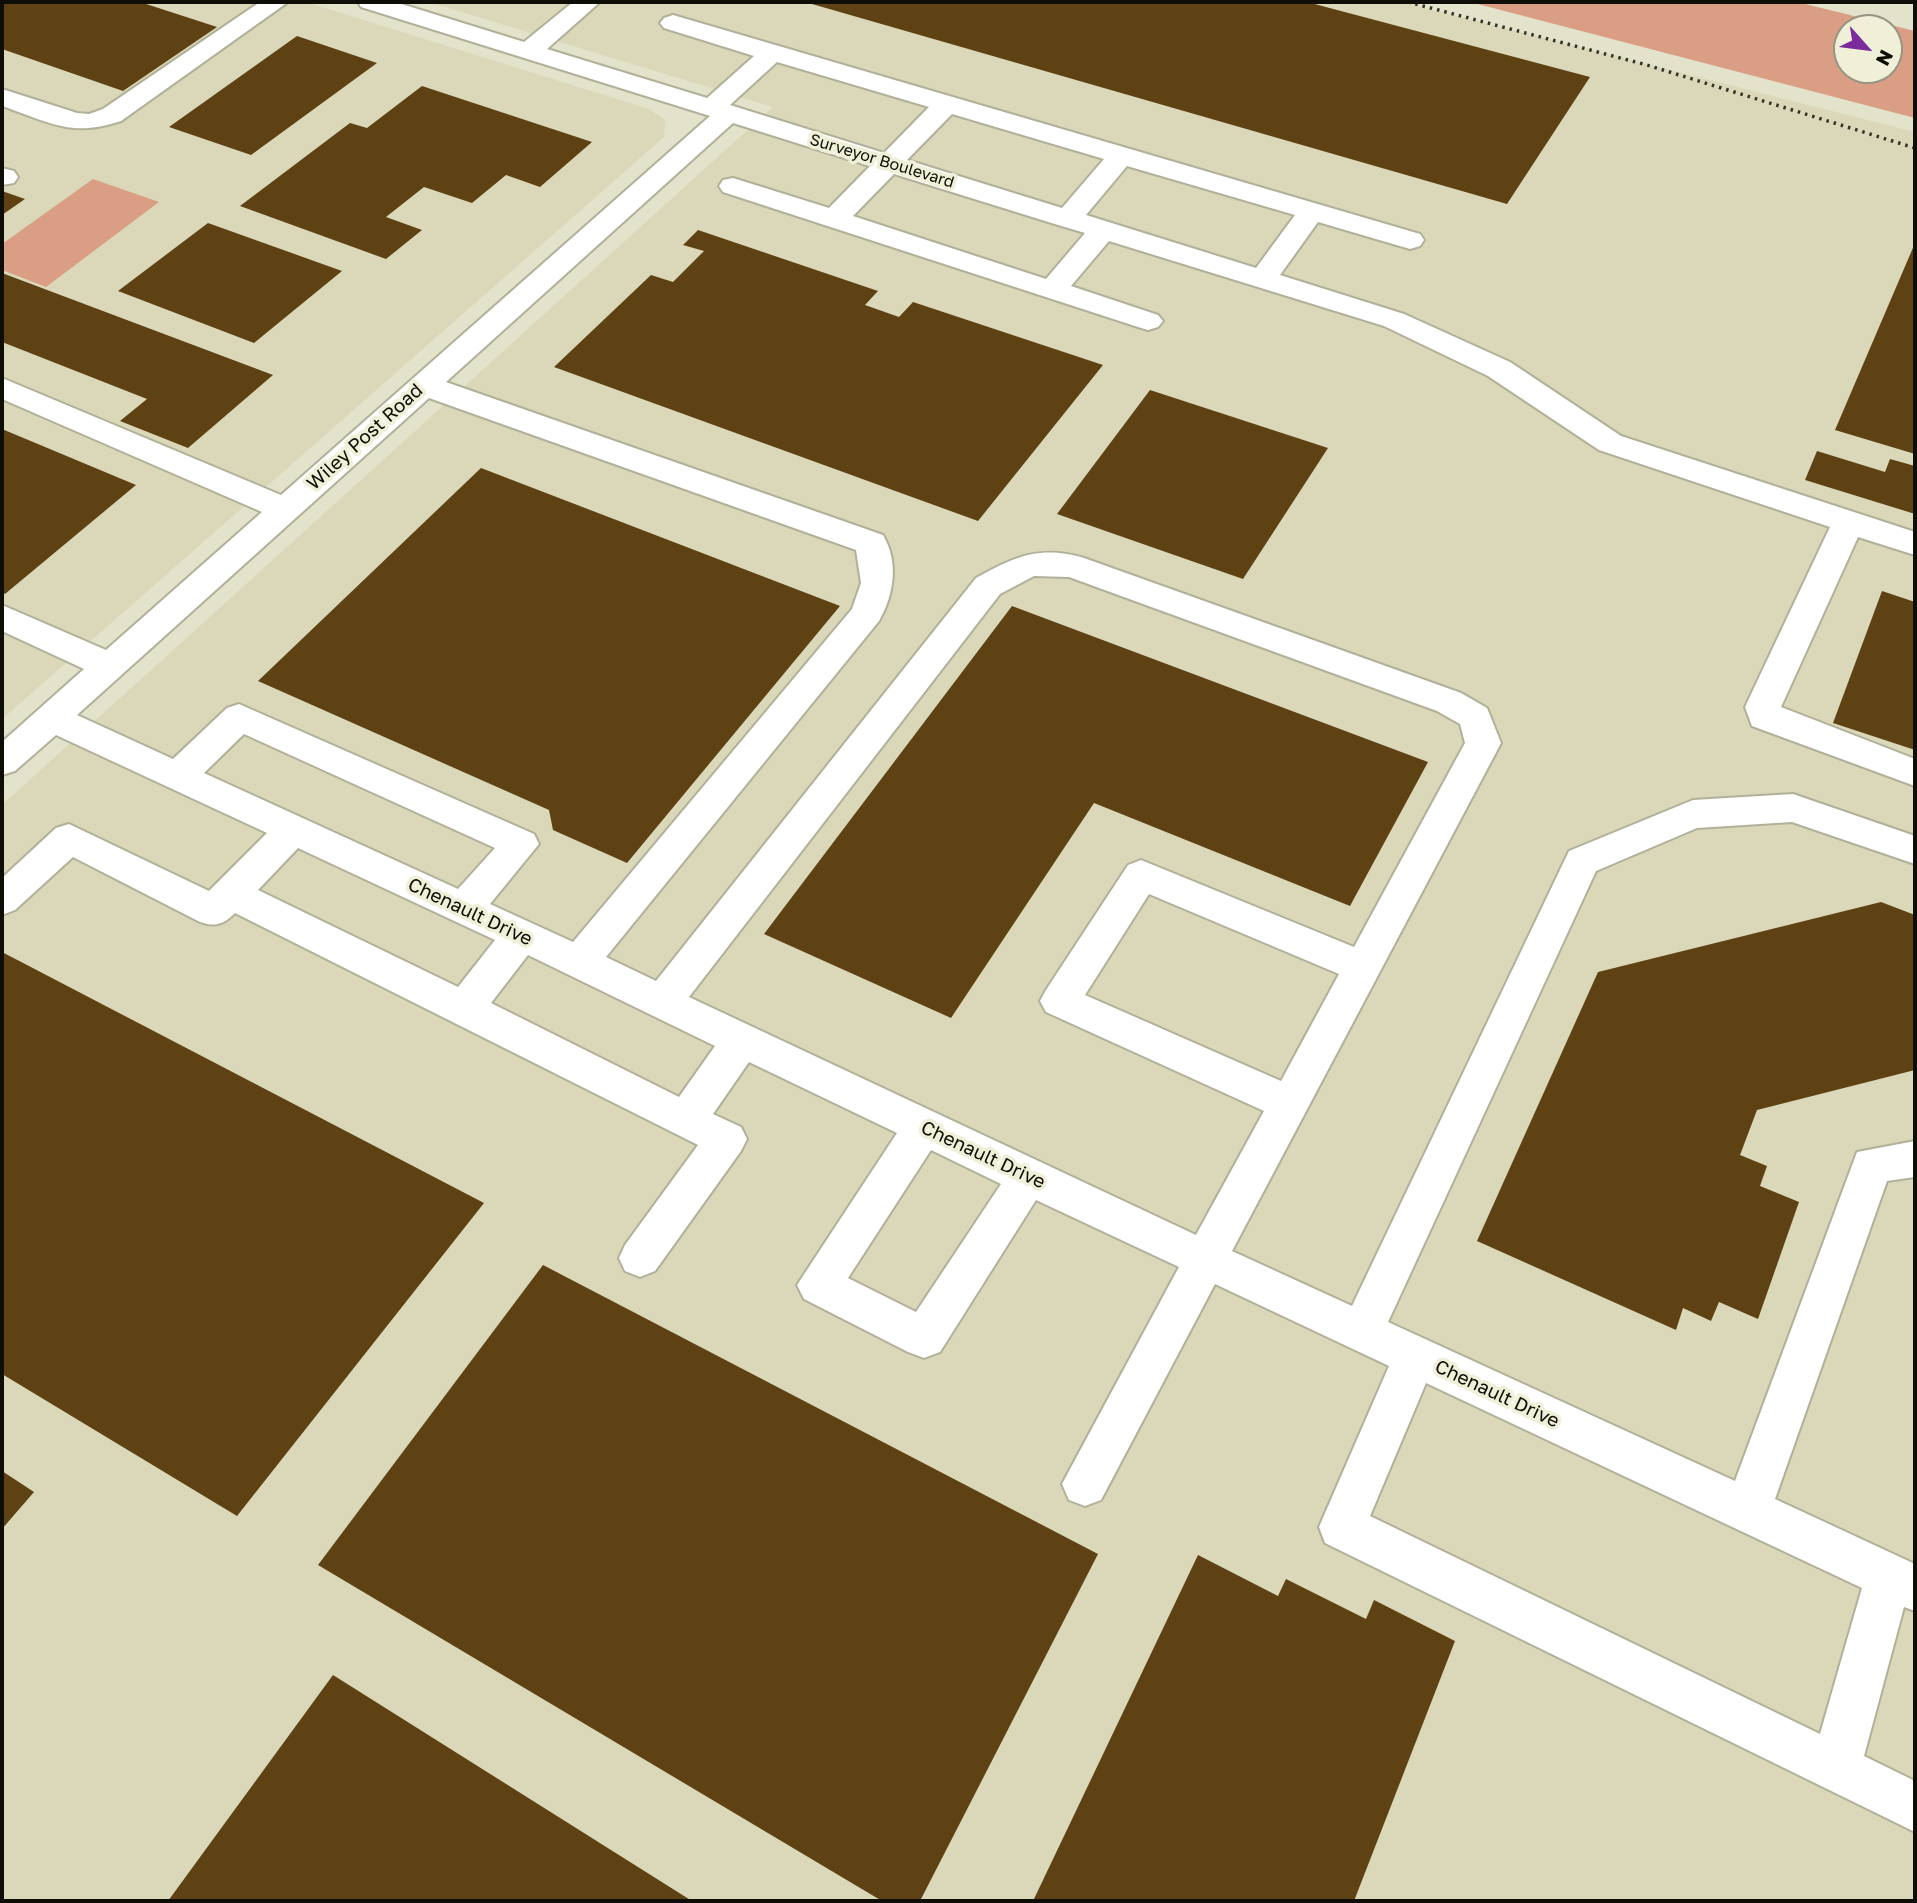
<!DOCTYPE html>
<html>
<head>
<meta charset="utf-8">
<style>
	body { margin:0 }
	#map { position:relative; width:1917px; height:1903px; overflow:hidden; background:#e3e2ca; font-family:"Golos Text",sans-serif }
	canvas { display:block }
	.frame { position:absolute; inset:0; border:4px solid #0e0e06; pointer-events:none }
	.north { position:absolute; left:1833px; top:14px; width:70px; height:70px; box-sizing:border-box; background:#f0efd7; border:2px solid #969583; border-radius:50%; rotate:118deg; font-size:19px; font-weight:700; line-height:28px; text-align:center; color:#0e0e06 }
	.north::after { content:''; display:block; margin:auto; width:24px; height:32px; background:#7b2b9b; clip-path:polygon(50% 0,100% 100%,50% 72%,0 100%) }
</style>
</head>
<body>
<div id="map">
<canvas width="1917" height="1903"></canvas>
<div class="frame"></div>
<div class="north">N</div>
</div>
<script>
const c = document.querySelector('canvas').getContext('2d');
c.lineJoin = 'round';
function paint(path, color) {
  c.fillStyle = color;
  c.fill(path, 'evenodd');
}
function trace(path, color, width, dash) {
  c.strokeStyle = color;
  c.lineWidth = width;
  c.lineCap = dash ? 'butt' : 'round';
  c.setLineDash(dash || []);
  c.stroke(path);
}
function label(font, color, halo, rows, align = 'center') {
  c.font = font + ' "Golos Text",sans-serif';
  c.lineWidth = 7;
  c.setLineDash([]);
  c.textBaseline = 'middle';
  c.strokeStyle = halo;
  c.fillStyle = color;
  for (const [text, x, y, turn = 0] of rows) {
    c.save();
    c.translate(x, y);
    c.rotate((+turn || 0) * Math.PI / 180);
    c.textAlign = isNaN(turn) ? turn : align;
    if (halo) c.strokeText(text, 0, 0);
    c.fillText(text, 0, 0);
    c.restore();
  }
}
paint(new Path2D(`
	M2,2H306L649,109L665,120L664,137L2,719Z
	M429,2H1401L1915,132V1901H2V805L773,107Z`), '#dad8b9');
paint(new Path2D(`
	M1470,2H1797L1915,31V118ZM1847,28H1889V70H1847Z
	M93,179L159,202L46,287L2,270V244Z`), '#da9e84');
paint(new Path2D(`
	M2,2H140L217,27L123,91L2,49Z
	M805,2H1307L1590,77L1507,204Z
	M297,36L377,63L251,155L169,127Z
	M422,86L592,142L540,187L506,175L472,203L424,187L386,217L422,230L386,259L240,206L350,123L367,128Z
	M2,191L25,199L2,215Z
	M208,223L342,271L254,343L118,291Z
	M698,230L878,291L865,305L899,317L913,302L1103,365L978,521L554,367L651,275L673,282L704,251L683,245Z
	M1915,243V454L1835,430Z
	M2,273L273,375L188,448L120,421L147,399L2,342Z
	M1150,390L1328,448L1243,579L1057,514Z
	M2,429L136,485L5,594L2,592Z
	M1817,451L1885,472L1890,459L1915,466V514L1805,480Z
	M481,468L840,606L627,863L553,830L549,810L258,681Z
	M1882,591L1915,602V750L1833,723Z
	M1012,606L1428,762L1350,906L1094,803L951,1018L764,934Z
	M1881,902L1915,915V1070L1757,1110L1740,1155L1767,1166L1760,1186L1799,1202L1758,1319L1719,1302L1711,1321L1683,1308L1676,1330L1477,1241L1598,972Z
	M2,952L484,1203L237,1516L2,1374Z
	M543,1265L1098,1554L920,1901H882L318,1565Z
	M2,1471L34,1492L2,1529Z
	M1198,1555L1278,1596L1286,1579L1366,1619L1374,1600L1455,1641L1354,1901H1033Z
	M333,1675L692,1901H168Z`), '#5f4213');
const minor = new Path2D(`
	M260,2H288L121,121C71,138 49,122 2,106V89L77,113L89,114L103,109Z
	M358,2H395L524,42L573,2H600L547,49L707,98L754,56L664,28L660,23L664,18L673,15L1420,234L1424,240L1420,246L1410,249L1318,222L1280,275L1404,314L1510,362L1621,436L1915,532V555L1858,537L1781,707L1915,759V786L1752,726L1745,707L1830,527L1599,450L1488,376L1384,326L1109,241L1071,286L1158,315L1163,321L1158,327L1148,330L1138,327L723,192L719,186L723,180L733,178L829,208L870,166L733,123L446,382L883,535C899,562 894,595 879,621L606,957L656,981L976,578C1015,557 1039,545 1084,558L1461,693L1487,708L1501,743L1232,1251L1352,1306L1569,851L1693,800L1793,794L1915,836V864L1792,822L1697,828L1596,871L1388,1322L1735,1481L1857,1152L1915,1141V1177L1887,1181L1775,1499L1915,1564V1611L1904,1607L1864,1756L1915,1781V1832L1325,1543L1319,1527L1389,1366L1215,1284L1101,1500L1085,1506L1069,1500L1062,1484L1179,1267L1036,1200L940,1352L924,1358L908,1352L804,1299L797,1285L897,1133L749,1062L713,1114L741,1127L747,1139L741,1151L655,1271L640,1277L625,1271L619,1258L625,1245L698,1145L235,913C223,925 215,927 200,922L73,857L15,910L2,915V878L56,828L69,824L209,891L267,833L56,735L15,771L2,775V742L84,669L2,631V605L106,650L262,512L2,399V378L281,495L710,116L361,7ZM777,62L929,107L884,153L730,105ZM952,114L1104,159L1062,208L907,160ZM1127,166L1295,215L1256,268L1086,215ZM894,174L1058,225L1085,233L1046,279L853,216ZM429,398L856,550L861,583L852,609L573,942L490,904L539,844L534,834L239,704L227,708L173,759L77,715ZM1034,576L1069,577L1437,711L1460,724L1465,743L1354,947L1141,860L1128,865L1046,990L1040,1001L1046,1012L1264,1111L1196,1235L689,997L1000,594ZM244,734L495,848L458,889L204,773ZM298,848L495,940L458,987L258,890ZM1149,894L1339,974L1281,1081L1085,995ZM528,955L715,1046L679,1097L491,1003ZM931,1150L1001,1184L916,1312L848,1278ZM1426,1383L1862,1588L1820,1734L1370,1516Z
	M2,168L14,171L18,177L14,183L2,185Z`);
trace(minor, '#b1b099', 4);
paint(minor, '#fff');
trace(new Path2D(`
	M1408,2L1647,65L1915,148`), '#353429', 3.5, [2.5, 5]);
label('16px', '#0e0e06', '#f0efd7', [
	["Surveyor Boulevard",882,161,17]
]);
label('19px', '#0e0e06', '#f0efd7', [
	["Wiley Post Road",365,437,-42],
	["Chenault Drive",470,912,25],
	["Chenault Drive",983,1155,25],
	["Chenault Drive",1497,1394,25]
]);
</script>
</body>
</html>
